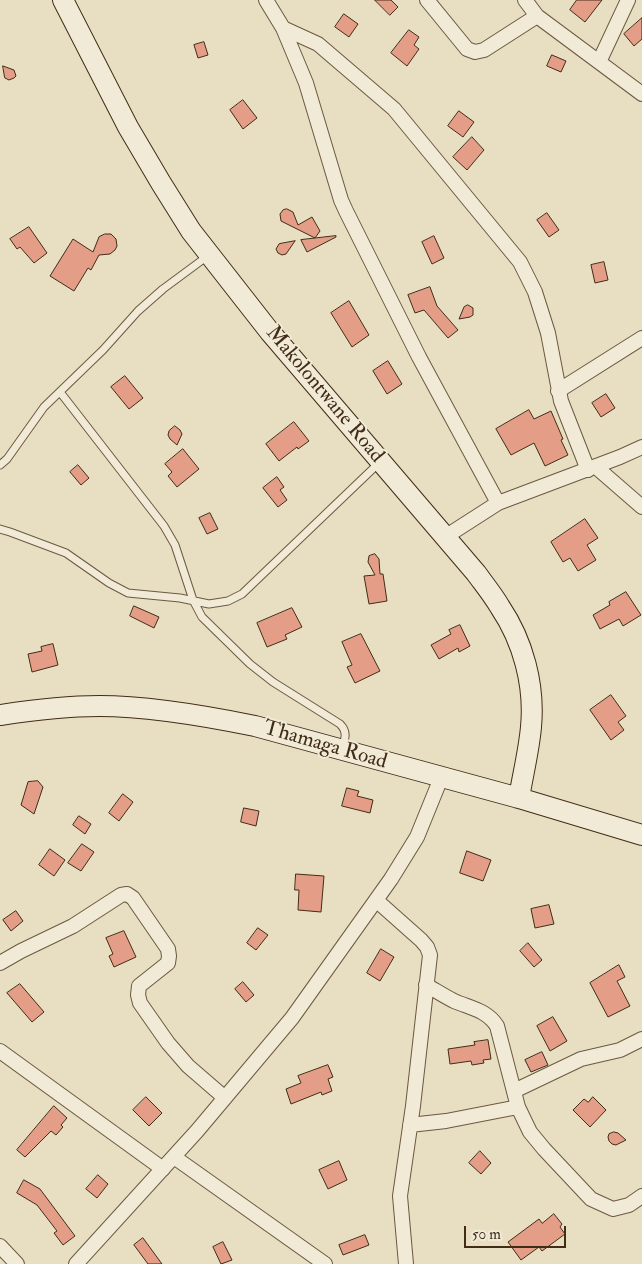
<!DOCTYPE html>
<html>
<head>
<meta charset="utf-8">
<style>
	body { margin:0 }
	#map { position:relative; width:642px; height:1264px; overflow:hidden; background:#e8dfc2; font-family:"IM FELL Double Pica",serif }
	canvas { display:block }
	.scale { position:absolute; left:464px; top:1226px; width:102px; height:22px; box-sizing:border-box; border:2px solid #412c16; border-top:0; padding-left:6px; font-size:15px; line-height:18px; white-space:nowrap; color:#412c16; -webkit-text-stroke:4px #f0ead7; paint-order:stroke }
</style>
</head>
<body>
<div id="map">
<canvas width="642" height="1264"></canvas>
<div class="scale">50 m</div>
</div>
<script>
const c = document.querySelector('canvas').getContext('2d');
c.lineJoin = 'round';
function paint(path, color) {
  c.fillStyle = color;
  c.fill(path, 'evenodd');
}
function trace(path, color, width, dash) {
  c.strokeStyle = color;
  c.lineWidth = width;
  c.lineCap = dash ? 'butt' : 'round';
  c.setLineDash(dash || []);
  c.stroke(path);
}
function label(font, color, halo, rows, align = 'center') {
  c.font = font + ' "IM FELL Double Pica",serif';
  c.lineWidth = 4;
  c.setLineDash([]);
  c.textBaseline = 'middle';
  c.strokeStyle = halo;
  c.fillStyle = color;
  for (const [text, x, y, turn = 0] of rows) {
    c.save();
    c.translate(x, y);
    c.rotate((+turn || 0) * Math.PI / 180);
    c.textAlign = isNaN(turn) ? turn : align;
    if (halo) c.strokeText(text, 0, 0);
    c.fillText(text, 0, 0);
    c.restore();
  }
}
const building = new Path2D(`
	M375,0H391L398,7L390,15Z
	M577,0H602L585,22L570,10Z
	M344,14L358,24L349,37L335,27Z
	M642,18V39L634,46L624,34Z
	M409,30L419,37L414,45L419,49L407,66L391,53Z
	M204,42L208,55L198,58L194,45Z
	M552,55L566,61L561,72L547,66Z
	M3,66L14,70L16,76L14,78L9,80L5,78Z
	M243,100L257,118L243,129L230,110Z
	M459,111L474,122L463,137L448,126Z
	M472,137L484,150L467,170L453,157Z
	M287,209L293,212L298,225L312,217L320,231L315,238L281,221L280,214L283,210Z
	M547,213L559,230L549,237L537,220Z
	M29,227L47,253L34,263L20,247L17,249L10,239Z
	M105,234H111L116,239L117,246L115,250L110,254L99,255L91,270L88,268L74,291L50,276L73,239L93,252L99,237Z
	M336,236V237L307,252L301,240Z
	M434,236L444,258L432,264L422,242Z
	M295,241L286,254L282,255L278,253L276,249L279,244Z
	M604,262L608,280L595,283L591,265Z
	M430,287L437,306L458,330L448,338L424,310L415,313L408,295Z
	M349,301L369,335L352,347L331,313Z
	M468,305L473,308V315L470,317L459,319L464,307Z
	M388,361L402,384L387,394L373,371Z
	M125,376L143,398L129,409L111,387Z
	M606,394L615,408L601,417L592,403Z
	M529,410L534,419L551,411L563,439L561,440L568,455L545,466L534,443L511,455L496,429Z
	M294,422L309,441L298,449L297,447L279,461L266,444Z
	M175,426L180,430L182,434L177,445L170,439L168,435L169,431Z
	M183,449L199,469L177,487L168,476L172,472L165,464Z
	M78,465L89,478L81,485L70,472Z
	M277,477L284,487L280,490L287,500L278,507L263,488Z
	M210,513L218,529L207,534L199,518Z
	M585,519L598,538L587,545L596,560L578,571L570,558L563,562L551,542Z
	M375,554L379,559L380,574H383L387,601L369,604L364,576L375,575L368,562L369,556Z
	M626,592L641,615L623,626L619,619L600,629L593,615L610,605L609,602Z
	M134,606L159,617L154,628L130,616Z
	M292,608L302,627L285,635L287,639L267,647L257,623Z
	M460,625L470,646L459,652L458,648L439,659L431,645L451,634L449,630Z
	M361,634L380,671L355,683L347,667L352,665L342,642Z
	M53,644L58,665L32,672L28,654L42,651L41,647Z
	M611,695L626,716L618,722L624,730L611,740L590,710Z
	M38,781L43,787L34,814L21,805L28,782Z
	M347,788L359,791L357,796L373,800L370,813L342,806Z
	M123,794L133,802L119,821L109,813Z
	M244,808L259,811L256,826L241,822Z
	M79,816L91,824L85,834L73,825Z
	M82,844L94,852L81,871L68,863Z
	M50,849L65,860L54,876L39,865Z
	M467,851L491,860L483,881L460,873Z
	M296,874L324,876L321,912L298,910L299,890H295Z
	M549,905L554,924L535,928L531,909Z
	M16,911L23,921L11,931L3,920Z
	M258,928L268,935L256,950L247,943Z
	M124,931L136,957L114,967L109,956L113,954L106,938Z
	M528,943L542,960L534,967L520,951Z
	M381,949L394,957L380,981L367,973Z
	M619,965L625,977L617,981L630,1006L608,1017L590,983Z
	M243,982L254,995L246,1002L235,989Z
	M20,984L44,1012L32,1022L7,993Z
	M553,1017L567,1041L550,1051L537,1026Z
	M488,1040L491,1059L483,1060L484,1063L472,1065L471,1061L450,1064L448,1049L475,1045L474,1042Z
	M542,1052L548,1065L531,1072L525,1060Z
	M328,1065L333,1077L328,1079L332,1091L322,1095L321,1092L291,1104L286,1089L301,1083L298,1076Z
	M146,1097L162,1113L149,1126L133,1110Z
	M593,1097L606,1110L590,1127L573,1110L584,1099L588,1102Z
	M54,1106L67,1118L61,1125L63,1127L56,1135L51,1131L25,1157L17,1150Z
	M614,1132L618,1133L626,1140L616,1145L612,1144L609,1141L608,1137L609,1134Z
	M480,1151L491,1163L481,1174L469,1163Z
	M339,1161L347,1180L328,1189L319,1170Z
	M98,1175L108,1184L97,1198L86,1189Z
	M24,1180L40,1189L75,1236L63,1245L54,1233L57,1231L37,1205L17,1193Z
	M554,1214L562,1224L560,1227L565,1234L542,1251L539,1247L521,1260L508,1242L539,1219L542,1223Z
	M365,1235L369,1245L343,1255L339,1245Z
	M143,1238L162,1264H148L134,1245Z
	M223,1242L232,1260L221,1264L213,1247Z`);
paint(building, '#e49d86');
trace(building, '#412c16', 1);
const lane = new Path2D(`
	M60,392L164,526L175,545L193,600L202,617L250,664L273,682L340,724C348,732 345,739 342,749
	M0,465L7,459L44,407L103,350L138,311L163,289L209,255
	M0,529L10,532L66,553L109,583L128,593L180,598L209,604L228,601L242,594L380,462`);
const street = new Path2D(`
	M266,0L283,28L306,83L341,200L346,211L419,357L498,503
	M427,0L467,49L475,52L484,50L537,16
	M525,0L537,16L642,94
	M283,28L318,44L394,109L520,262L535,292L548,333L561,401L588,470
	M599,62L628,0
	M558,391L642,338
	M596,467L642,507
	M445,537L498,503L620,457L642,447
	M376,900L421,940L427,947L430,955L413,1106L400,1196L406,1264
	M0,963L21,951L73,926L121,895L127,894L133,898L168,949L169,956L168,963L139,986L138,995L140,1003L168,1043L188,1066L225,1098
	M426,985C435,990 444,996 454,1001C470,1008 487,1010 497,1026L518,1107L530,1132L544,1149L591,1199L613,1209L629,1205L642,1196
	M0,1051L163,1169
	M514,1091L581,1059L620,1050L642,1039
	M410,1125L446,1121L518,1107
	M174,1157L325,1264
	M0,1246L17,1264
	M76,1264L197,1131L292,1018L391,879L417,837L441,778`);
const secondary = new Path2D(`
	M63,0L128,127L161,183L191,231L270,332L476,573C484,584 493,595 500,607C523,641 535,685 531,727C529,750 523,774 519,798
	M0,715C33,710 66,706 99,706C149,706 206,716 255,726L519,798L642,835`);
trace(lane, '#6b5941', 9);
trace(street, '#6b5941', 16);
trace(secondary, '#412c16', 22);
trace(lane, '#f0ead7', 7);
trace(street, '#f0ead7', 14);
trace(secondary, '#f0ead7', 20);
label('21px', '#412c16', '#f0ead7', [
	["Makolontwane Road",324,395,50],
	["Thamaga Road",325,746,16]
]);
</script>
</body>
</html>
